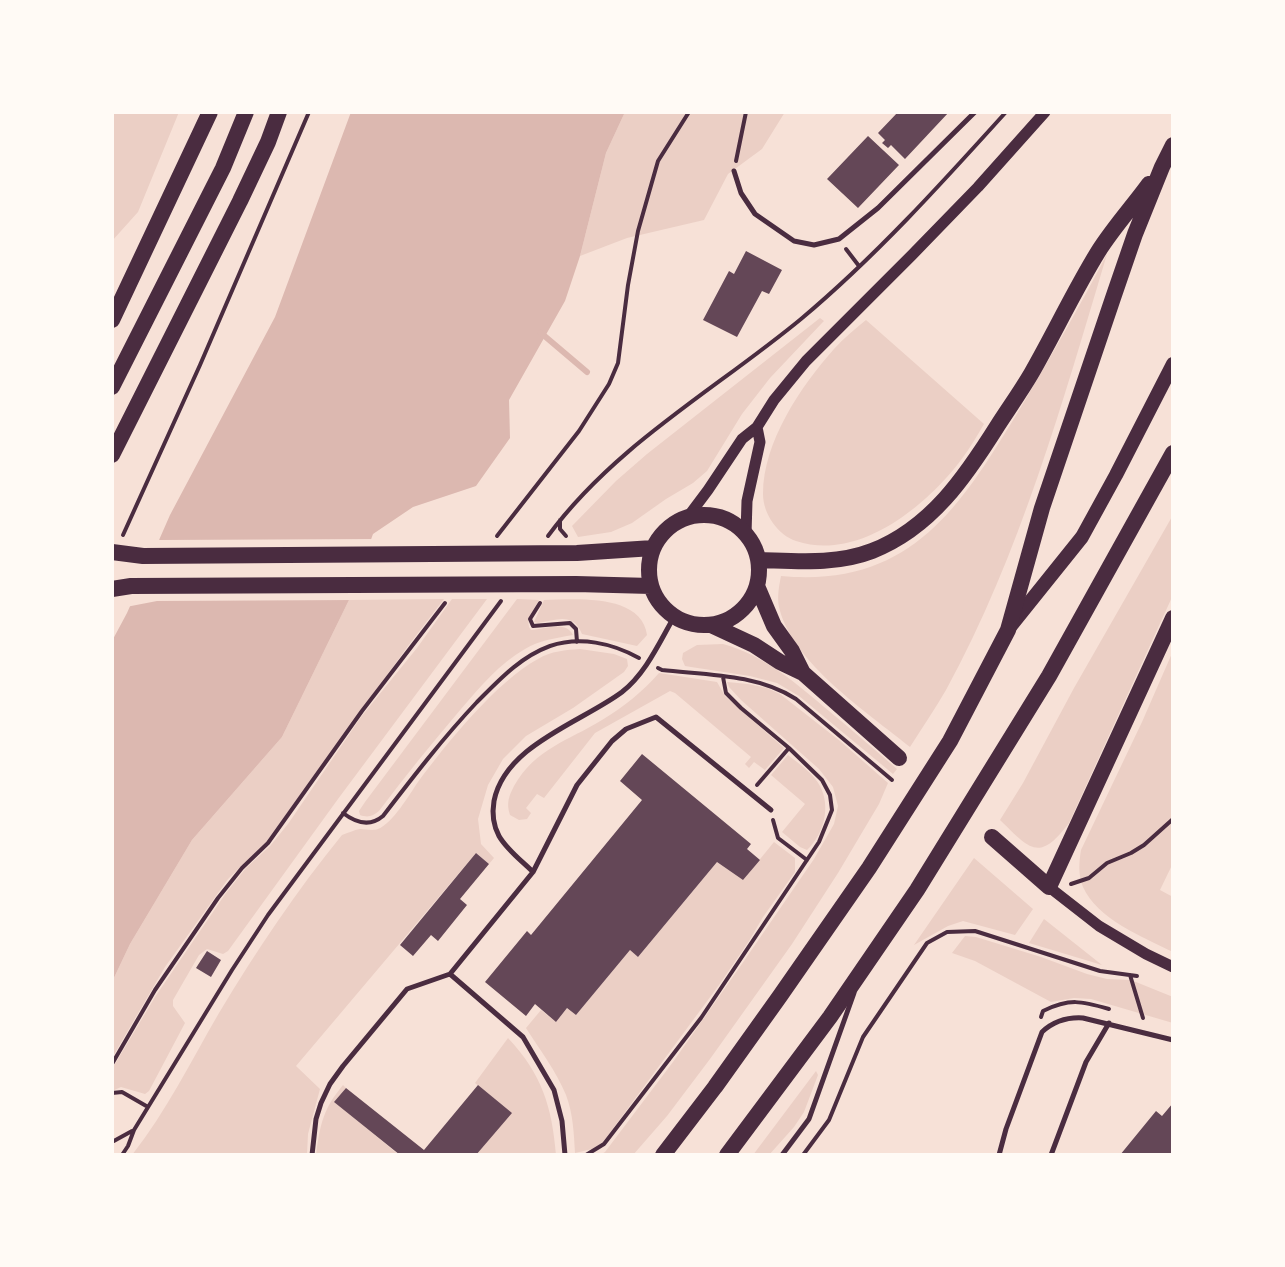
<!DOCTYPE html>
<html>
<head>
<meta charset="utf-8">
<style>
	body { margin:0 }
	#map { position:relative; width:1285px; height:1267px; overflow:hidden; background:#f7e1d7; font-family:"Times New Roman",serif }
	canvas { display:block }
	.frame { position:absolute; inset:0; border:114px solid #fffaf5; pointer-events:none }
</style>
</head>
<body>
<div id="map">
<canvas width="1285" height="1267"></canvas>
<div class="frame"></div>
</div>
<script>
const c = document.querySelector('canvas').getContext('2d');
c.lineJoin = 'round';
function paint(path, color) {
  c.fillStyle = color;
  c.fill(path, 'evenodd');
}
function trace(path, color, width, dash) {
  c.strokeStyle = color;
  c.lineWidth = width;
  c.lineCap = dash ? 'butt' : 'round';
  c.setLineDash(dash || []);
  c.stroke(path);
}
paint(new Path2D(`
	M112,112H179L138,212L112,241Z
	M625,112H785L762,149L728,174L704,220L627,238L580,256L606,153Z
	M1107,254C1063,401 1020,555 946,690C935,709 922,728 910,747C867,712 792,663 779,607C777,597 779,586 781,576C912,588 961,506 1021,407C1051,356 1080,306 1107,254Z
	M820,318L824,321L822,323L770,378L742,414L707,471L693,483L666,499L632,523L611,532L578,537L572,526L616,481L647,454Z
	M866,320L984,424C977,436 970,448 961,460C926,506 859,562 796,541C778,535 763,514 763,494C763,442 801,386 834,349C844,338 855,329 866,320Z
	M1173,515V595L1069,823C1039,863 1030,849 1000,820L1023,783L1074,688Z
	M444,599L408,646L266,842L228,879L165,967L112,1058V982L130,944L192,840L282,737L349,600Z
	M452,599H487L338,799L228,951L223,954L207,949L199,955L173,1000V1006L185,1023L149,1091L145,1094L121,1087L112,1091V1069L155,997L226,893L246,868L270,846L288,824L361,717L417,648Z
	M517,599L539,600L528,619L529,627L531,630C545,629 566,620 573,635C557,638 539,640 525,649C500,663 480,687 461,709C433,742 405,776 379,811C373,816 368,818 360,815L359,811L365,802Z
	M544,600C574,599 642,593 647,635L637,646L582,634C573,612 557,620 538,623L534,622Z
	M723,644C764,655 797,684 829,711C852,730 874,749 897,769L893,774L799,696L777,683L750,676L691,667L685,666L682,659L683,653L697,645Z
	M580,649L614,654L627,659L628,666L624,672L573,708L526,736L503,759L488,785L478,819L481,844L494,858L489,864L476,853L296,1066L320,1089L308,1134L307,1155H132C166,1112 191,1061 219,1013C256,951 297,890 342,835C348,833 354,830 360,829C365,829 373,831 378,829C393,823 409,795 418,782C446,744 497,681 538,659C551,651 566,650 580,649Z
	M1173,651V863L1160,890L1173,897V952C1143,937 1097,919 1083,887C1078,875 1079,862 1081,850L1142,722Z
	M659,673L717,682L725,696L784,748L765,770L754,762L749,768L745,764L751,757L675,693L670,691L595,733L544,798L537,794L526,808L531,813L527,819L519,820L510,815C506,803 509,796 514,786C536,748 568,741 602,720C625,706 642,692 659,673Z
	M727,682L748,684L767,688L780,694L840,741L888,783L879,804L838,873L792,944L710,1059L667,1116L633,1155H600L605,1152L673,1062L744,961L814,859L834,824L838,806L833,787L819,769L741,700L729,687Z
	M788,755C799,764 813,773 820,786C831,807 824,834 807,850L800,847L782,832L805,804L771,775Z
	M774,842L795,858V872L763,917L749,941L719,985L603,1142L592,1149L575,1153C574,1134 573,1113 566,1095C556,1071 540,1050 526,1028L541,1010L556,1022L567,1008L576,1015L630,950L638,957L717,862L743,880Z
	M974,858L1033,909L1015,935L963,921L948,926L914,945Z
	M1044,919L1102,965L1029,943Z
	M965,936L976,937L1041,957L1087,974L1107,979L1131,980L1173,997V1023L1091,999L1074,998L1051,1002L975,961L952,953Z
	M508,1038C542,1074 552,1107 556,1155H476L511,1113L475,1083Z
	M816,1071L818,1075L804,1112L794,1127L769,1155H753Z
	M343,1085L346,1088L335,1102L399,1155H316C320,1125 323,1109 343,1085Z`), '#ebcfc5');
paint(new Path2D(`
	M351,112H625L606,153L580,256L565,301L509,400L510,438L476,486L413,507L373,534L349,600L282,737L192,840L130,944L112,982V641L127,613L170,515L275,317Z`), '#dcb8b0');
paint(new Path2D(`
	M155,539L160,540L376,539L354,600L157,601L126,607Z`), '#f7e1d7');
trace(new Path2D(`
	M541,333L587,372`), '#dcb8b0', 6);
paint(new Path2D(`
	M898,112H949L905,159L891,145L888,148L882,143L885,140L878,133Z
	M868,136L899,165L858,208L827,179Z
	M746,251L782,270L769,294L762,291L737,337L703,320L729,271L734,274Z
	M642,754L751,844L747,849L760,860L743,880L717,862L638,957L630,950L576,1015L567,1008L556,1022L535,1004L526,1016L485,982L527,931L531,935L642,800L620,781Z
	M476,853L489,864L460,899L467,905L438,941L431,935L413,956L400,945Z
	M207,951L221,960L211,977L196,968Z
	M478,1085L512,1113L476,1155H400L334,1102L346,1088L424,1150Z
	M1173,1103V1155H1120L1156,1111L1162,1116Z`), '#644757');
trace(new Path2D(`
	M736,161L746,112
	M846,249L859,266
	M560,520V529L566,536
	M123,535L200,365L309,112
	M497,536L579,431L609,384L618,363L628,285L638,231L658,161L689,112
	M548,536C615,445 715,390 801,319C875,257 941,184 1006,112
	M540,603L530,619L533,626L570,623L576,629L577,642
	M658,668L662,670C707,675 757,674 796,699L892,780
	M757,785L789,748
	M343,813C356,823 370,827 383,816C413,777 443,738 477,702C499,680 520,657 550,646C580,636 612,643 639,658
	M773,820L778,838L807,860
	M1071,884L1089,878L1107,863L1131,853L1144,845L1173,819
	M1130,975L1143,1018
	M1041,1017L1043,1011C1070,998 1081,1001 1109,1009
	M112,1064L155,990L218,898L242,868L268,843L362,711L445,603
	M112,1093L122,1092L148,1107
	M112,1142L132,1131
	M122,1155L128,1146L134,1130L232,970L268,915L501,601
	M586,1155L604,1144L701,1018L819,842L832,810L830,795L822,780L789,748L741,708L726,693L723,677
	M803,1155L829,1120L863,1037L927,943L947,932L975,931L1100,971L1137,976`), '#4a2c40', 4);
trace(new Path2D(`
	M734,171L741,193L755,214L794,241L814,245L839,239L878,208L975,112
	M533,872C522,861 507,850 499,836C493,825 492,813 494,801C505,745 582,722 622,692C646,673 659,643 674,617
	M450,974L523,1037L554,1090L562,1121L565,1155
	M312,1155L316,1119L321,1103L330,1084L343,1066L407,989L450,974L533,872L577,785L612,741L626,729L656,717L771,810
	M782,1155L809,1119L854,993
	M999,1155L1006,1129L1042,1032C1054,1021 1067,1017 1083,1018L1173,1040
	M1051,1155L1086,1062L1109,1023`), '#4a2c40', 5);
trace(new Path2D(`
	M687,518L708,490L742,439L757,427L774,400L806,361L912,255L978,187L1045,112
	M746,534L747,501L760,442L757,427
	M1049,887L1099,926L1146,954L1173,967`), '#4a2c40', 11);
trace(new Path2D(`
	M1009,628L1082,537L1116,475L1173,364`), '#4a2c40', 14);
trace(new Path2D(`
	M112,320L210,112
	M112,387L223,168L246,112
	M112,455L240,201L268,142L279,112
	M649 570a55 55 0 1 1 110 0a55 55 0 1 1-110 0Z
	M112,552L143,556L577,553L653,548
	M758,560C796,561 836,565 872,551C931,528 966,476 998,425C1009,408 1021,391 1031,374C1054,334 1074,291 1098,252C1113,228 1133,206 1149,184
	M757,586L774,626L792,651L803,673
	M112,589L131,586L576,584L651,586
	M711,625L754,645L780,662L803,673L899,758
	M992,837L1049,887L1173,618
	M663,1155L715,1087L780,996L869,868L950,741L1008,630L1042,508L1113,298L1135,234L1162,167L1173,145
	M727,1155L830,1017L917,890L1049,676L1173,453`), '#4a2c40', 16);
</script>
</body>
</html>
